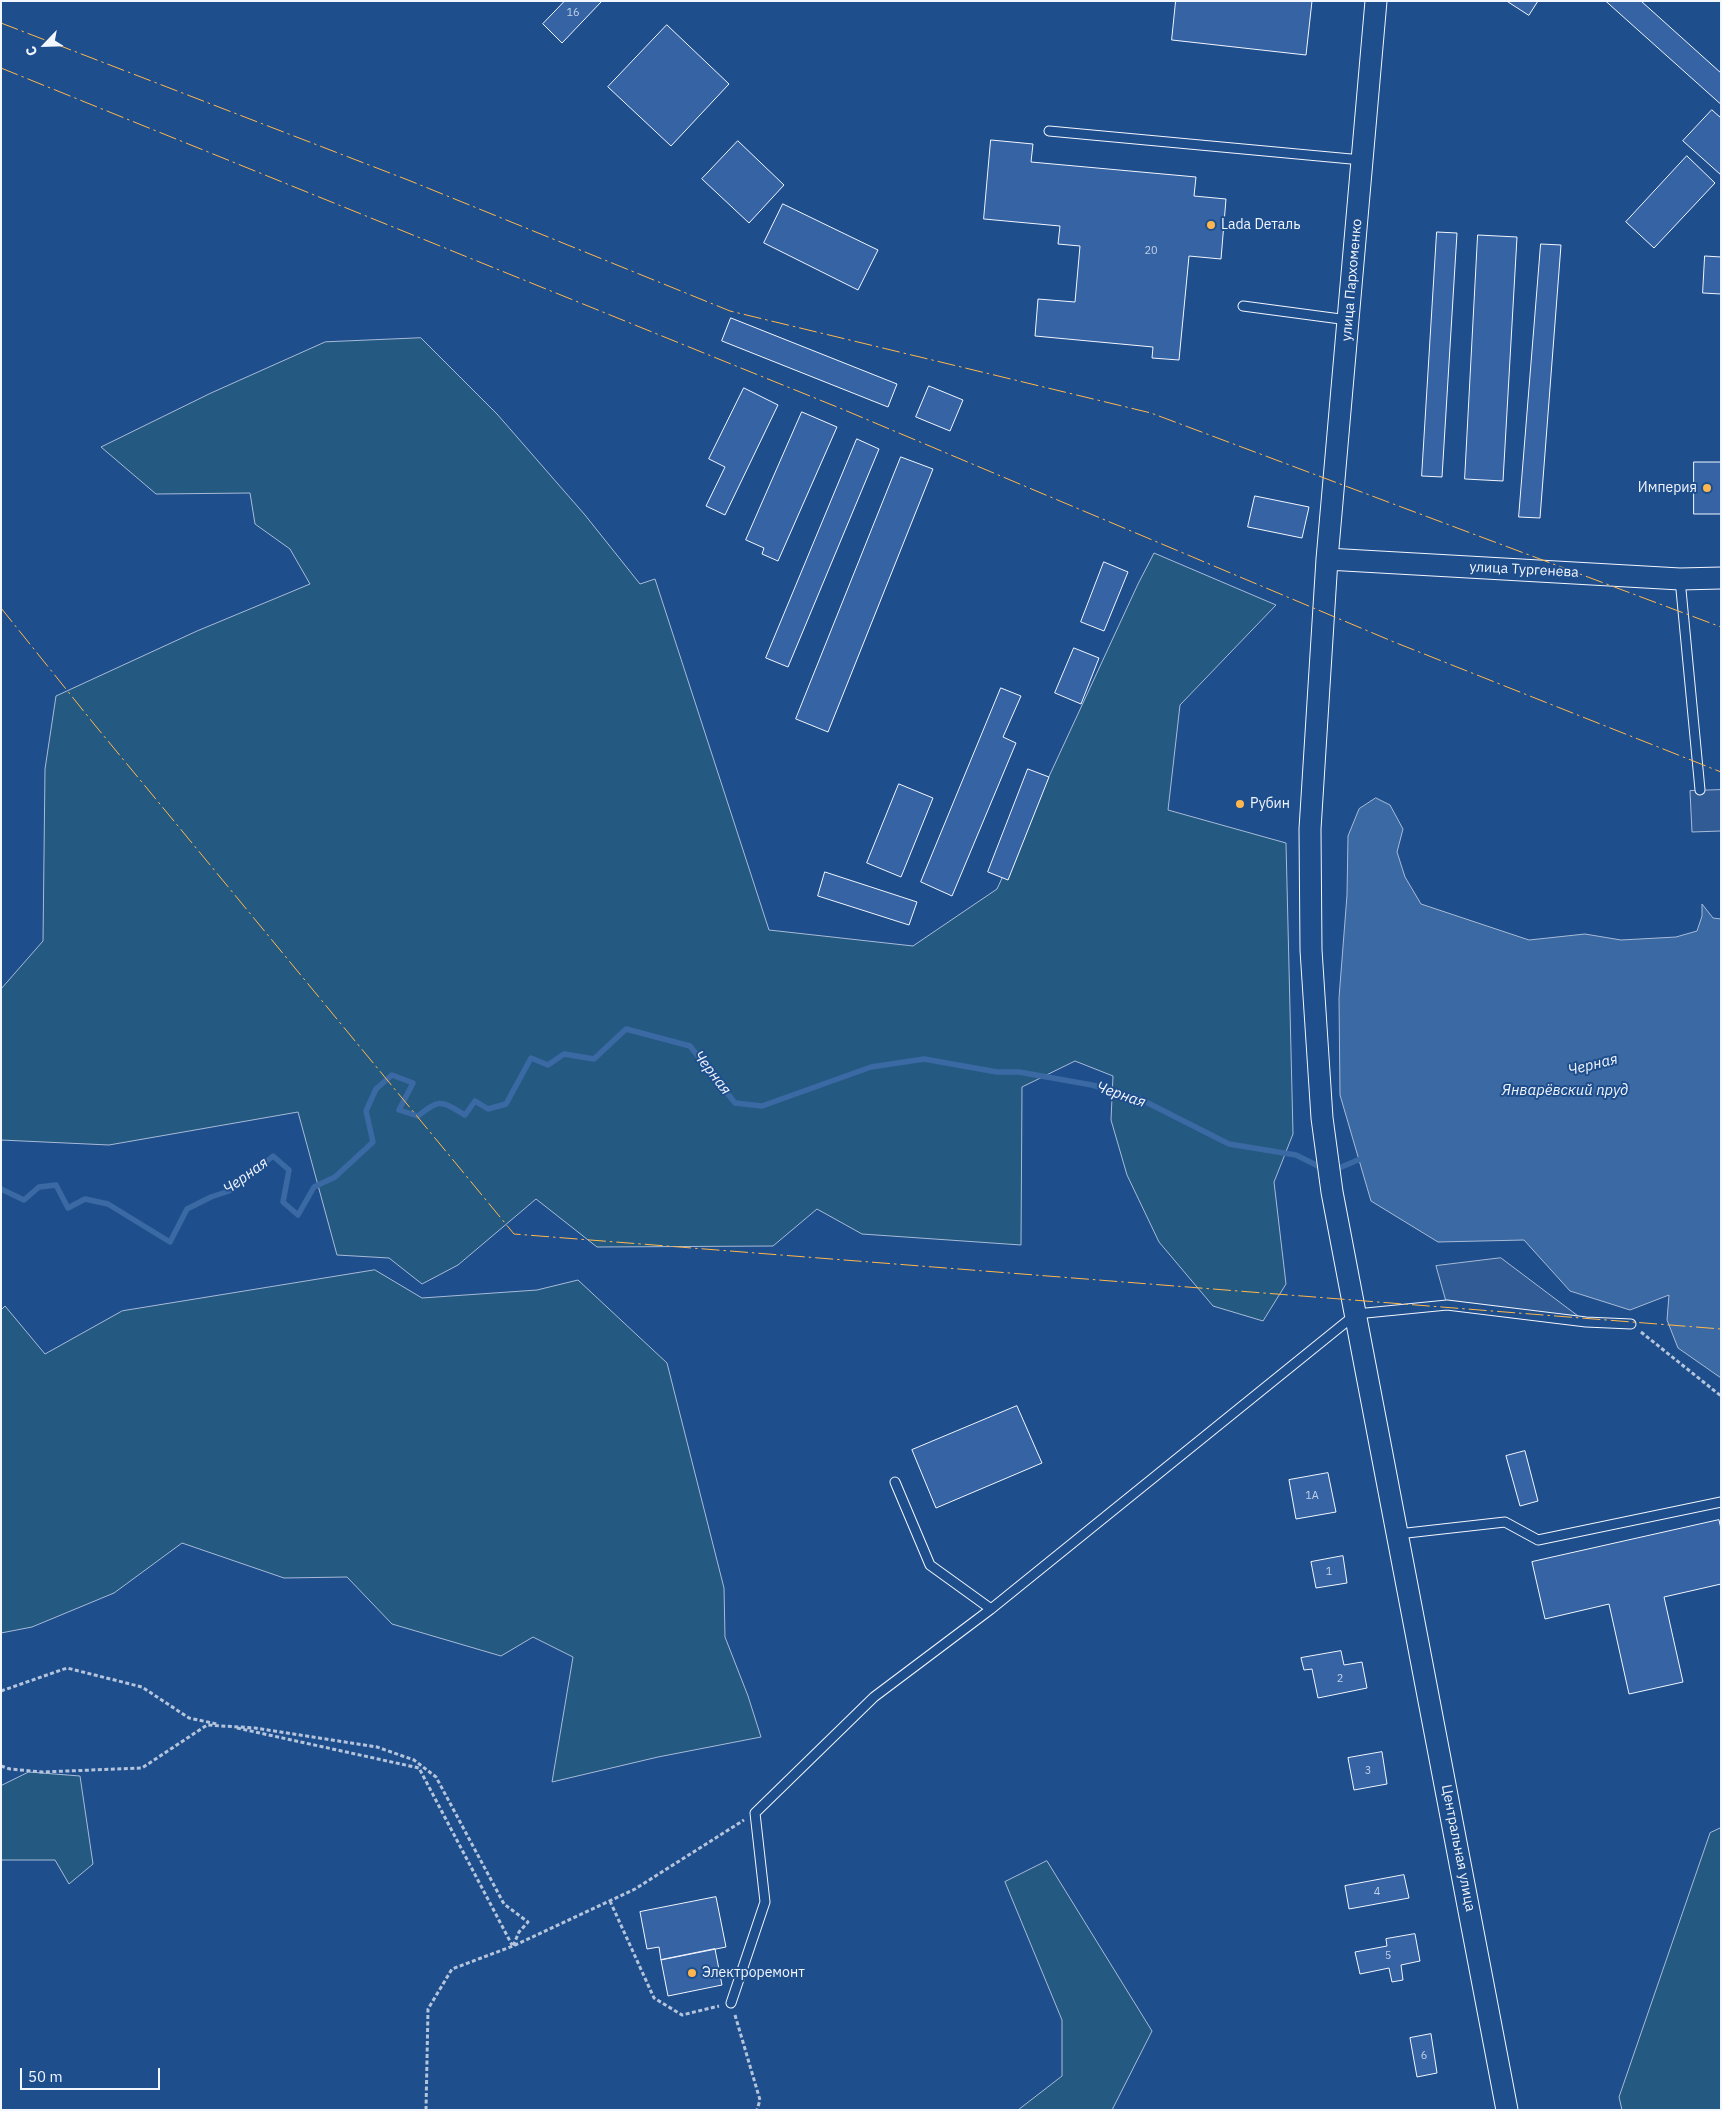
<!DOCTYPE html>
<html>
<head>
<meta charset="utf-8">
<style>
	body { margin:0 }
	#map { position:relative; width:1722px; height:2111px; overflow:hidden; background:#1f4e8c; font-family:"IBM Plex Sans",sans-serif }
	canvas { display:block }
	.frame { position:absolute; inset:0; border:2px solid #f2f6ff; pointer-events:none }
	.north { position:absolute; left:20px; top:20px; width:50px; height:50px; -webkit-text-stroke:4px #1f4e8c; paint-order:stroke; rotate:246deg; font-size:14px; font-weight:700; line-height:20px; text-align:center; color:#f2f6ff }
	.north::after { content:''; display:block; margin:auto; width:18px; height:22px; background:#f2f6ff; clip-path:polygon(50% 0,100% 100%,50% 72%,0 100%) }
	.scale { position:absolute; left:20px; top:2068px; width:140px; height:22px; box-sizing:border-box; border:2px solid #f2f6ff; border-top:0; padding-left:6px; font-size:15px; line-height:18px; white-space:nowrap; color:#f2f6ff; -webkit-text-stroke:4px #1f4e8c; paint-order:stroke }
</style>
</head>
<body>
<div id="map">
<canvas width="1722" height="2111"></canvas>
<div class="frame"></div>
<div class="north">С</div>
<div class="scale">50 m</div>
</div>
<script>
const c = document.querySelector('canvas').getContext('2d');
c.lineJoin = 'round';
function paint(path, color) {
  c.fillStyle = color;
  c.fill(path, 'evenodd');
}
function trace(path, color, width, dash) {
  c.strokeStyle = color;
  c.lineWidth = width;
  c.lineCap = dash ? 'butt' : 'round';
  c.setLineDash(dash || []);
  c.stroke(path);
}
function label(font, color, halo, rows, align = 'center') {
  c.font = font + ' "IBM Plex Sans",sans-serif';
  c.lineWidth = 4;
  c.setLineDash([]);
  c.textBaseline = 'middle';
  c.strokeStyle = halo;
  c.fillStyle = color;
  for (const [text, x, y, turn = 0] of rows) {
    c.save();
    c.translate(x, y);
    c.rotate((+turn || 0) * Math.PI / 180);
    c.textAlign = isNaN(turn) ? turn : align;
    if (halo) c.strokeText(text, 0, 0);
    c.fillText(text, 0, 0);
    c.restore();
  }
}
const green = new Path2D(`
	M421,338L497,414L585,515L640,584L655,579L769,930L913,946L997,889L1138,584L1154,553L1276,605L1180,705L1168,810L1286,843L1293,1134L1274,1182L1286,1284L1263,1321L1213,1306L1159,1242L1127,1175L1111,1120L1113,1076L1075,1061L1022,1087L1021,1245L862,1234L817,1209L773,1246L597,1247L536,1199L458,1265L422,1284L389,1258L337,1255L298,1112L109,1145L1,1140V989L43,941L45,769L56,696L197,631L310,584L290,549L255,524L250,493L156,494L101,447L211,393L325,342Z
	M375,1270L422,1298L537,1290L578,1280L667,1363L724,1588L725,1637L748,1696L761,1737L658,1757L552,1782L573,1657L533,1637L501,1656L392,1624L347,1577L284,1578L182,1543L114,1593L32,1627L1,1633V1310L5,1306L45,1354L122,1311Z
	M29,1772L80,1776L93,1864L69,1884L55,1860H1V1786Z
	M1721,1828V2110H1622L1619,2097L1710,1833Z
	M1047,1861L1152,2031L1112,2110H1018L1062,2076V2020L1005,1882Z`);
paint(green, '#245a82');
trace(green, '#a8bbd7', 1);
const parking = new Path2D(`
	M1721,790V831L1692,832L1690,791Z
	M1501,1258L1586,1322L1447,1305L1436,1266Z`);
paint(parking, '#305b95');
trace(parking, '#a8bbd7', 1);
const water = new Path2D(`
	M1376,798L1390,805L1403,829L1397,852L1405,877L1421,904L1529,940L1585,934L1621,940L1676,937L1697,931L1702,916V904L1713,918L1721,919V1378L1678,1348L1667,1320L1669,1295L1630,1310L1570,1291L1524,1240L1438,1242L1371,1201L1340,1095L1339,998L1347,895L1348,836L1359,809Z`);
paint(water, '#3b69a3');
trace(water, '#a8bbd7', 1);
trace(new Path2D(`
	M1332,1171L1365,1157
	M1,1189L24,1200L39,1187L56,1185L68,1208L85,1199L108,1204L170,1242L187,1209L211,1197L232,1190L273,1156L289,1170L283,1202L298,1215L314,1187L335,1177L373,1142L366,1111L376,1089L392,1075L413,1083L399,1110L418,1116C440,1098 441,1101 465,1115L475,1101L488,1109L506,1104L531,1058L548,1065L564,1054L594,1059L626,1029L690,1046L735,1103L762,1106L871,1067L924,1059L997,1072H1019L1092,1085L1138,1098L1229,1144L1296,1155L1324,1169`), '#3b69a3', 5.5);
const building = new Path2D(`
	M565,1H602L562,43L543,24Z
	M1176,1H1312L1306,55L1172,40Z
	M1507,1H1538L1529,15Z
	M1606,1H1641L1721,73V104Z
	M667,25L729,84L671,146L608,87Z
	M1712,110L1721,118V175L1683,141Z
	M991,140L1033,144L1031,162L1196,177L1194,196L1226,199L1221,259L1189,256L1179,360L1152,358L1153,347L1035,336L1038,299L1075,302L1080,246L1058,244L1060,226L984,219Z
	M738,141L784,185L749,223L702,179Z
	M1687,156L1715,183L1654,248L1626,222Z
	M783,204L878,250L858,290L764,243Z
	M1437,232L1457,233L1442,477L1422,476Z
	M1478,235L1517,237L1503,481L1465,479Z
	M1541,244L1561,245L1540,518L1519,517Z
	M1705,256L1721,257V294L1703,293Z
	M731,318L897,384L888,407L722,341Z
	M929,386L963,400L950,431L916,417Z
	M744,388L778,405L725,515L706,506L725,467L709,459Z
	M802,412L837,427L778,561L762,554L764,548L746,540Z
	M857,439L879,449L788,667L766,658Z
	M901,457L933,469L828,732L796,719Z
	M1694,462H1721V514H1694Z
	M1255,496L1309,507L1302,538L1248,527Z
	M1104,562L1128,572L1104,631L1081,622Z
	M1074,648L1099,658L1081,704L1055,693Z
	M1001,688L1021,696L1003,737L1016,743L952,896L921,882Z
	M1028,769L1049,777L1008,880L988,872Z
	M899,784L933,798L901,877L867,863Z
	M825,872L917,902L909,925L818,896Z
	M1017,1406L1042,1463L936,1508L912,1450Z
	M1525,1451L1538,1501L1520,1506L1506,1456Z
	M1328,1473L1336,1512L1296,1519L1289,1480Z
	M1719,1520L1721,1529V1584L1664,1597L1683,1682L1629,1694L1609,1604L1545,1619L1532,1562Z
	M1343,1556L1347,1583L1316,1588L1311,1562Z
	M1341,1651L1344,1665L1362,1662L1367,1688L1318,1698L1312,1669L1304,1670L1301,1658Z
	M1382,1752L1387,1784L1354,1790L1348,1758Z
	M1404,1875L1409,1898L1349,1909L1345,1886Z
	M716,1897L726,1947L661,1960L659,1947L647,1949L640,1912Z
	M1415,1934L1420,1961L1401,1965L1403,1980L1392,1982L1389,1968L1360,1974L1355,1952L1387,1946L1386,1939Z
	M715,1949L722,1985L668,1996L661,1960Z
	M1431,2034L1437,2073L1417,2077L1410,2038Z`);
paint(building, '#3563a3');
trace(building, '#f2f6ff', 1);
const service = new Path2D(`
	M1049,131L1362,160
	M1243,306L1348,320
	M1680,579L1700,790
	M895,1482L930,1565L991,1609
	M1398,1534L1505,1522L1538,1540L1721,1502
	M731,2003L765,1902L755,1813L874,1697L991,1609L1356,1314L1447,1305L1586,1322L1631,1324`);
const tertiary = new Path2D(`
	M1376,1L1327,559L1310,829L1311,950L1322,1118L1332,1192L1507,2110
	M1327,559L1680,579L1721,578`);
trace(service, '#f2f6ff', 11);
trace(tertiary, '#f2f6ff', 23);
trace(new Path2D(`
	M1641,1332L1721,1396
	M1,1691L67,1668L142,1687L189,1718L217,1724
	M237,1728L419,1768L512,1945
	M1,1766L10,1769L42,1772L142,1768L207,1725L255,1728L377,1747L414,1760L436,1777L504,1904L528,1922L519,1932L513,1946
	M610,1901L654,1998L682,2015L719,2006
	M735,2015L760,2100L757,2110
	M426,2110L428,2009L452,1969L513,1946L635,1889L744,1820`), '#b3c4dc', 3, [4, 2.5]);
trace(service, '#1f4e8c', 9);
trace(tertiary, '#1f4e8c', 21);
trace(new Path2D(`
	M1,23L408,180L730,311L1151,413L1721,627
	M1,68L842,409L1394,642L1721,772
	M1,608L94,724L514,1234L1721,1329`), '#ffb74d', 1, [18, 4, 2.5, 4]);
for (const [x, y, r, color] of [
	[1211,225,5,"#ffb74d"],
	[1707,488,5,"#ffb74d"],
	[1240,804,5,"#ffb74d"],
	[692,1973,5,"#ffb74d"]
]) {
  const dot = new Path2D();
  dot.arc(x, y, r, 0, 2 * Math.PI);
  c.fillStyle = color;
  c.fill(dot);
  trace(dot, '#1f4e8c', 2);
}
label('11px', '#c3d1e8', null, [
	["16",573,13],
	["20",1151,251],
	["1А",1312,1496],
	["1",1329,1572],
	["2",1340,1679],
	["3",1368,1771],
	["4",1377,1892],
	["5",1388,1956],
	["6",1424,2056]
]);
label('14px', '#f2f6ff', '#1f4e8c', [
	["Lada Dеталь",1221,225],
	["Империя",1697,488,"right"],
	["Рубин",1250,804],
	["Электроремонт",702,1973]
], 'left');
label('14px', '#f2f6ff', '#1f4e8c', [
	["улица Пархоменко",1352,280,-85],
	["улица Тургенева",1524,570,3],
	["Центральная улица",1458,1848,79]
]);
label('italic 15px', '#f2f6ff', '#1f4e8c', [
	["Черная",1593,1065,-14],
	["Черная",712,1073,52],
	["Январёвский пруд",1565,1091],
	["Черная",1121,1095,19],
	["Черная",246,1176,-36]
]);
</script>
</body>
</html>
